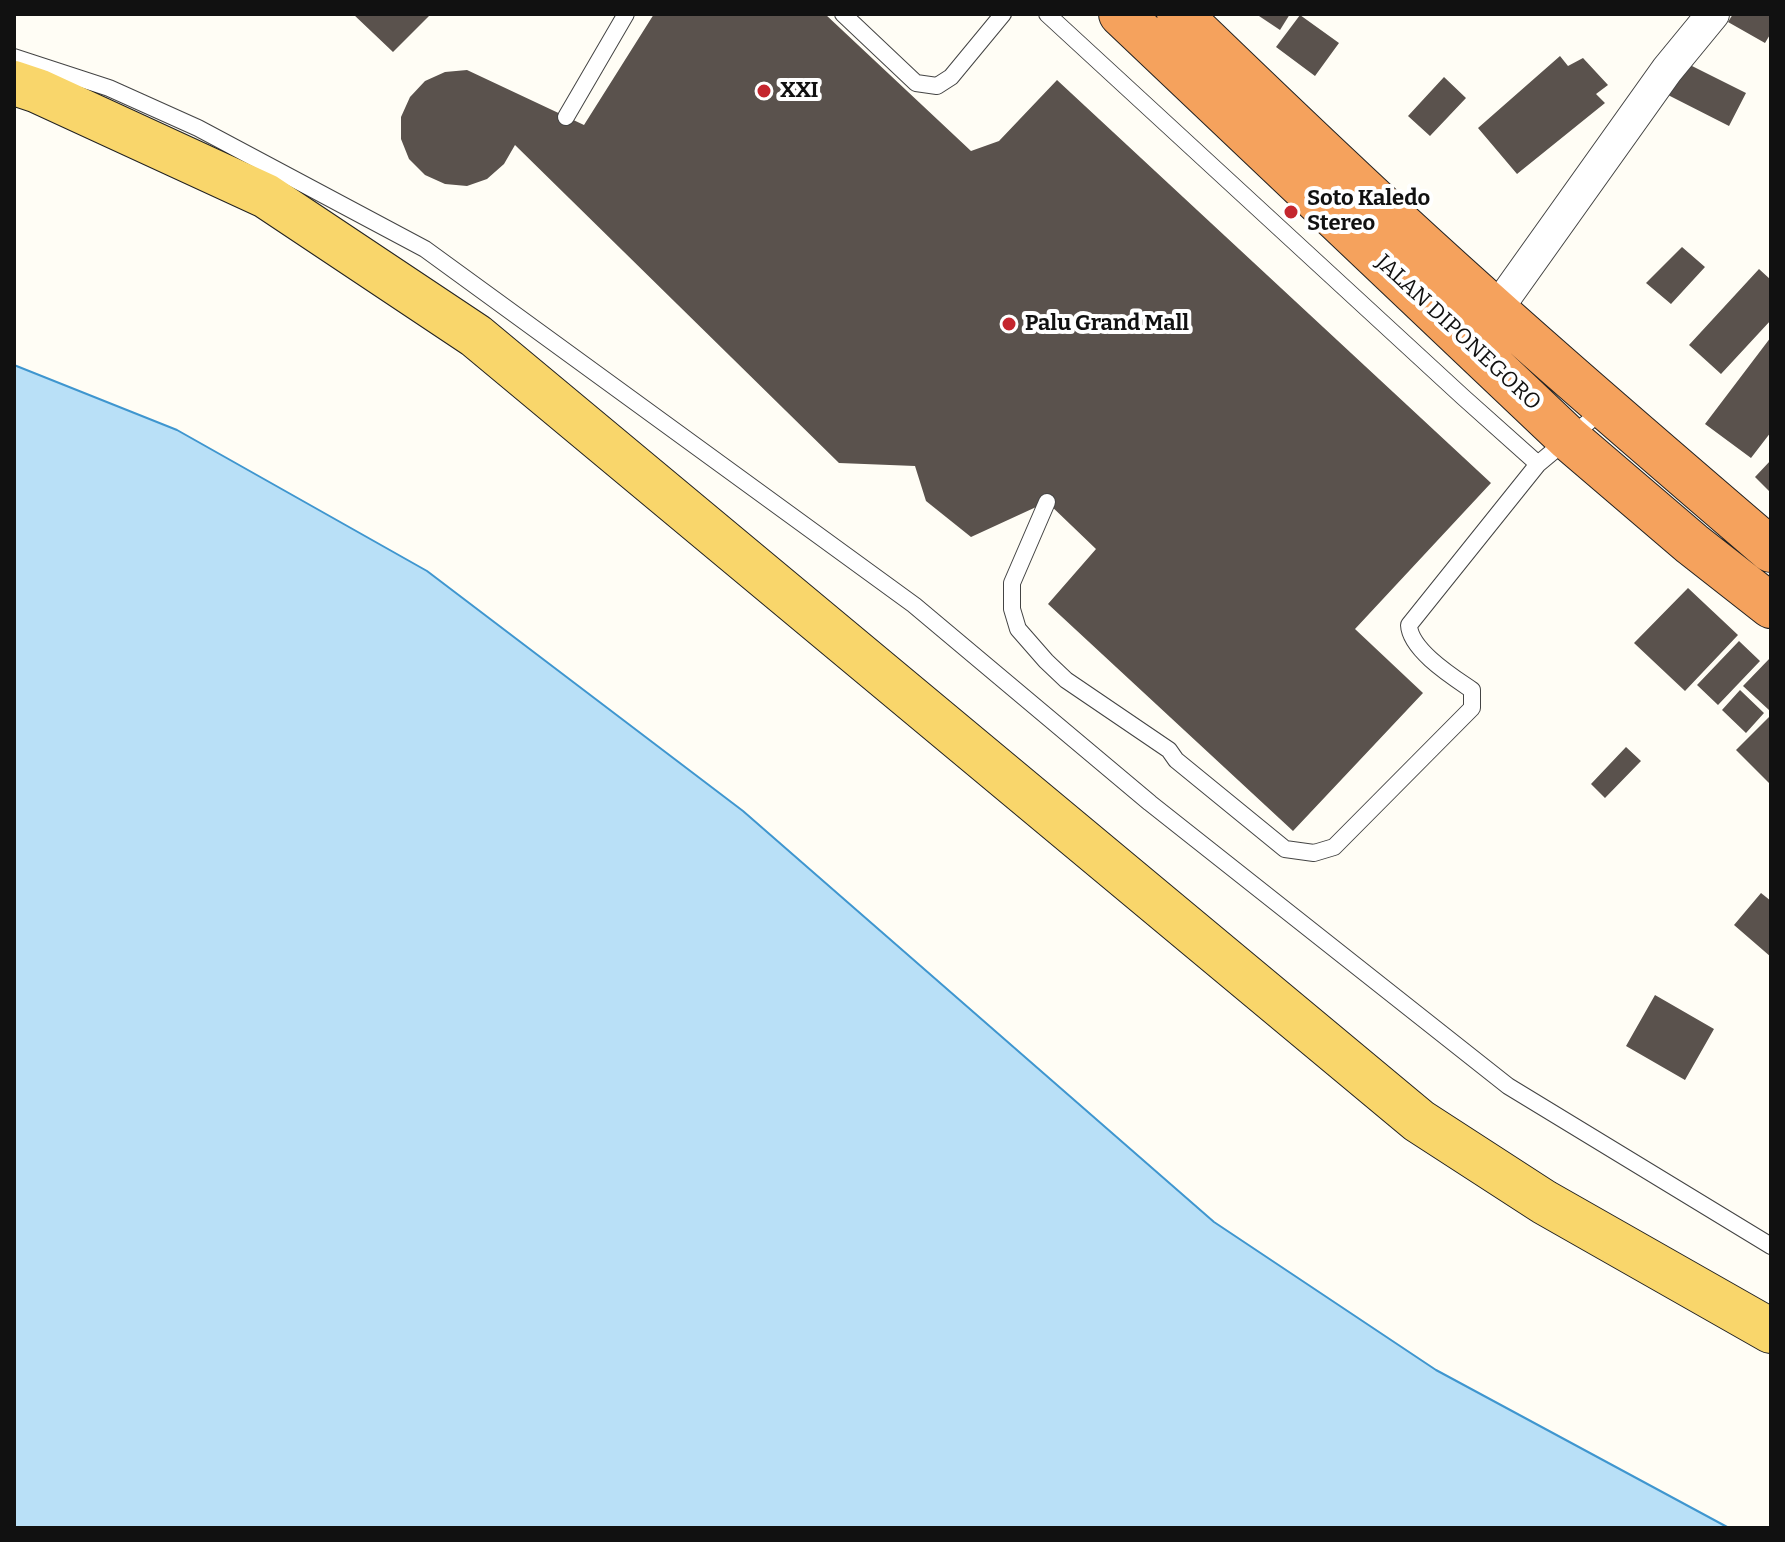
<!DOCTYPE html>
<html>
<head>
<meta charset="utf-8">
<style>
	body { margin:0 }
	#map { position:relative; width:1785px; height:1542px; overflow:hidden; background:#fffdf5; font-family:Bitter,serif }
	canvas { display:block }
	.frame { position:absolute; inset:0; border:16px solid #111; pointer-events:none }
</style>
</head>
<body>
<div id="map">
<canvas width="1785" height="1542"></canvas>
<div class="frame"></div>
</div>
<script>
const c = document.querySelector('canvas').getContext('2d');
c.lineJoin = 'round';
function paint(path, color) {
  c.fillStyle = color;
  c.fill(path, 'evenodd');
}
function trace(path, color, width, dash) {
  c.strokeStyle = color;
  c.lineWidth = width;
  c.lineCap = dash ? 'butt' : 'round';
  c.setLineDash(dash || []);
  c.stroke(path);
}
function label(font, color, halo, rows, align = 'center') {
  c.font = font + ' Bitter,serif';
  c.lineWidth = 8;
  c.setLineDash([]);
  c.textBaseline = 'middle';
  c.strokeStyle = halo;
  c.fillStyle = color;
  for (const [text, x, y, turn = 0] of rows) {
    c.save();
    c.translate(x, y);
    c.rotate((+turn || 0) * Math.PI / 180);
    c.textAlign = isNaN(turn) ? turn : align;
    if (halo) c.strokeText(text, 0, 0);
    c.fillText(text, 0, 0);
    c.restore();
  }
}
const water = new Path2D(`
	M14,365L177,430L427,571L743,811L1214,1222L1436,1370L1729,1528H14Z`);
paint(water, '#b9e0f7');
trace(water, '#3f96cf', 2);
paint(new Path2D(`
	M353,14H431L393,52Z
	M654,14H825L971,151L999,141L1057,80L1491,483L1355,629L1423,693L1293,831L1048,604L1096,549L1047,502L971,537L926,501L915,466L839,463L515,145L504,164L487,179L467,186L445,184L425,175L409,159L401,139V117L410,97L425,81L445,72L467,70L584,125Z
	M1256,14H1290L1280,30Z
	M1733,14H1771V33L1765,43L1728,22Z
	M1300,15L1339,43L1315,76L1276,47Z
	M1560,56L1568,66L1583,58L1608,85L1596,94L1605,103L1517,174L1478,128Z
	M1684,62L1746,93L1729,126L1668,95Z
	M1444,77L1466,98L1430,136L1408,116Z
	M1682,247L1705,267L1671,304L1646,283Z
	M1759,269L1771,280V320L1721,374L1689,345Z
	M1771,337V432L1751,458L1705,424Z
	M1771,460V493L1755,477Z
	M1688,588L1738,635L1685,691L1634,643Z
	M1739,641L1760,661L1718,705L1697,685Z
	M1771,657V708L1769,710L1743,686Z
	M1740,690L1764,713L1746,733L1722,710Z
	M1771,715V785L1736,750Z
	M1626,747L1641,761L1605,798L1591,784Z
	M1761,893L1771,901V957L1734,925Z
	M1655,995L1714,1029L1685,1080L1626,1046Z`), '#5a524d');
const lane = new Path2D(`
	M843,14L916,83L937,86L951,77L1003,14
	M1047,14L1463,397L1538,464
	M14,57L109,88L198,128L425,249L914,605L1150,803L1508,1086L1771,1246
	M566,117L626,14
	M1047,502L1012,583V609L1018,629L1046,661L1066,680L1169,750L1176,760L1285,849L1314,853L1334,847L1472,708V690C1453,677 1410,650 1409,625L1538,464L1605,408`);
const street = new Path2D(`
	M1496,310L1667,70L1713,14`);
const primary = new Path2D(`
	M14,83L38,91L266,196L476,336L1419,1121L1544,1202L1771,1331`);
const highway = new Path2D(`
	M1121,14L1568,438L1692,544L1771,606
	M1179,14C1237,70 1295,126 1354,181C1489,308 1630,429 1771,550`);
trace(lane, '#444', 18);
trace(street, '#444', 34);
trace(primary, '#222', 46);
trace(highway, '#222', 46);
trace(lane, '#fff', 16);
trace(street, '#fff', 32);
trace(primary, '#f9d66b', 44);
trace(highway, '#f5a25d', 44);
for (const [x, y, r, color] of [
	[764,91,8,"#c4262e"],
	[1291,212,8,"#c4262e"],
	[1009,324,8,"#c4262e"]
]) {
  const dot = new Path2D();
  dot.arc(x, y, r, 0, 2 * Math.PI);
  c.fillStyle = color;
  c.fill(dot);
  trace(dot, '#fff', 3);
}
label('bold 22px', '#111', '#fff', [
	["XXI",780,91],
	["Soto Kaledo",1307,199],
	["Stereo",1307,224],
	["Palu Grand Mall",1025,324]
], 'left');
label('22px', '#111', '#fff', [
	["JALAN DIPONEGORO",1458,333,43]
]);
</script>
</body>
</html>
